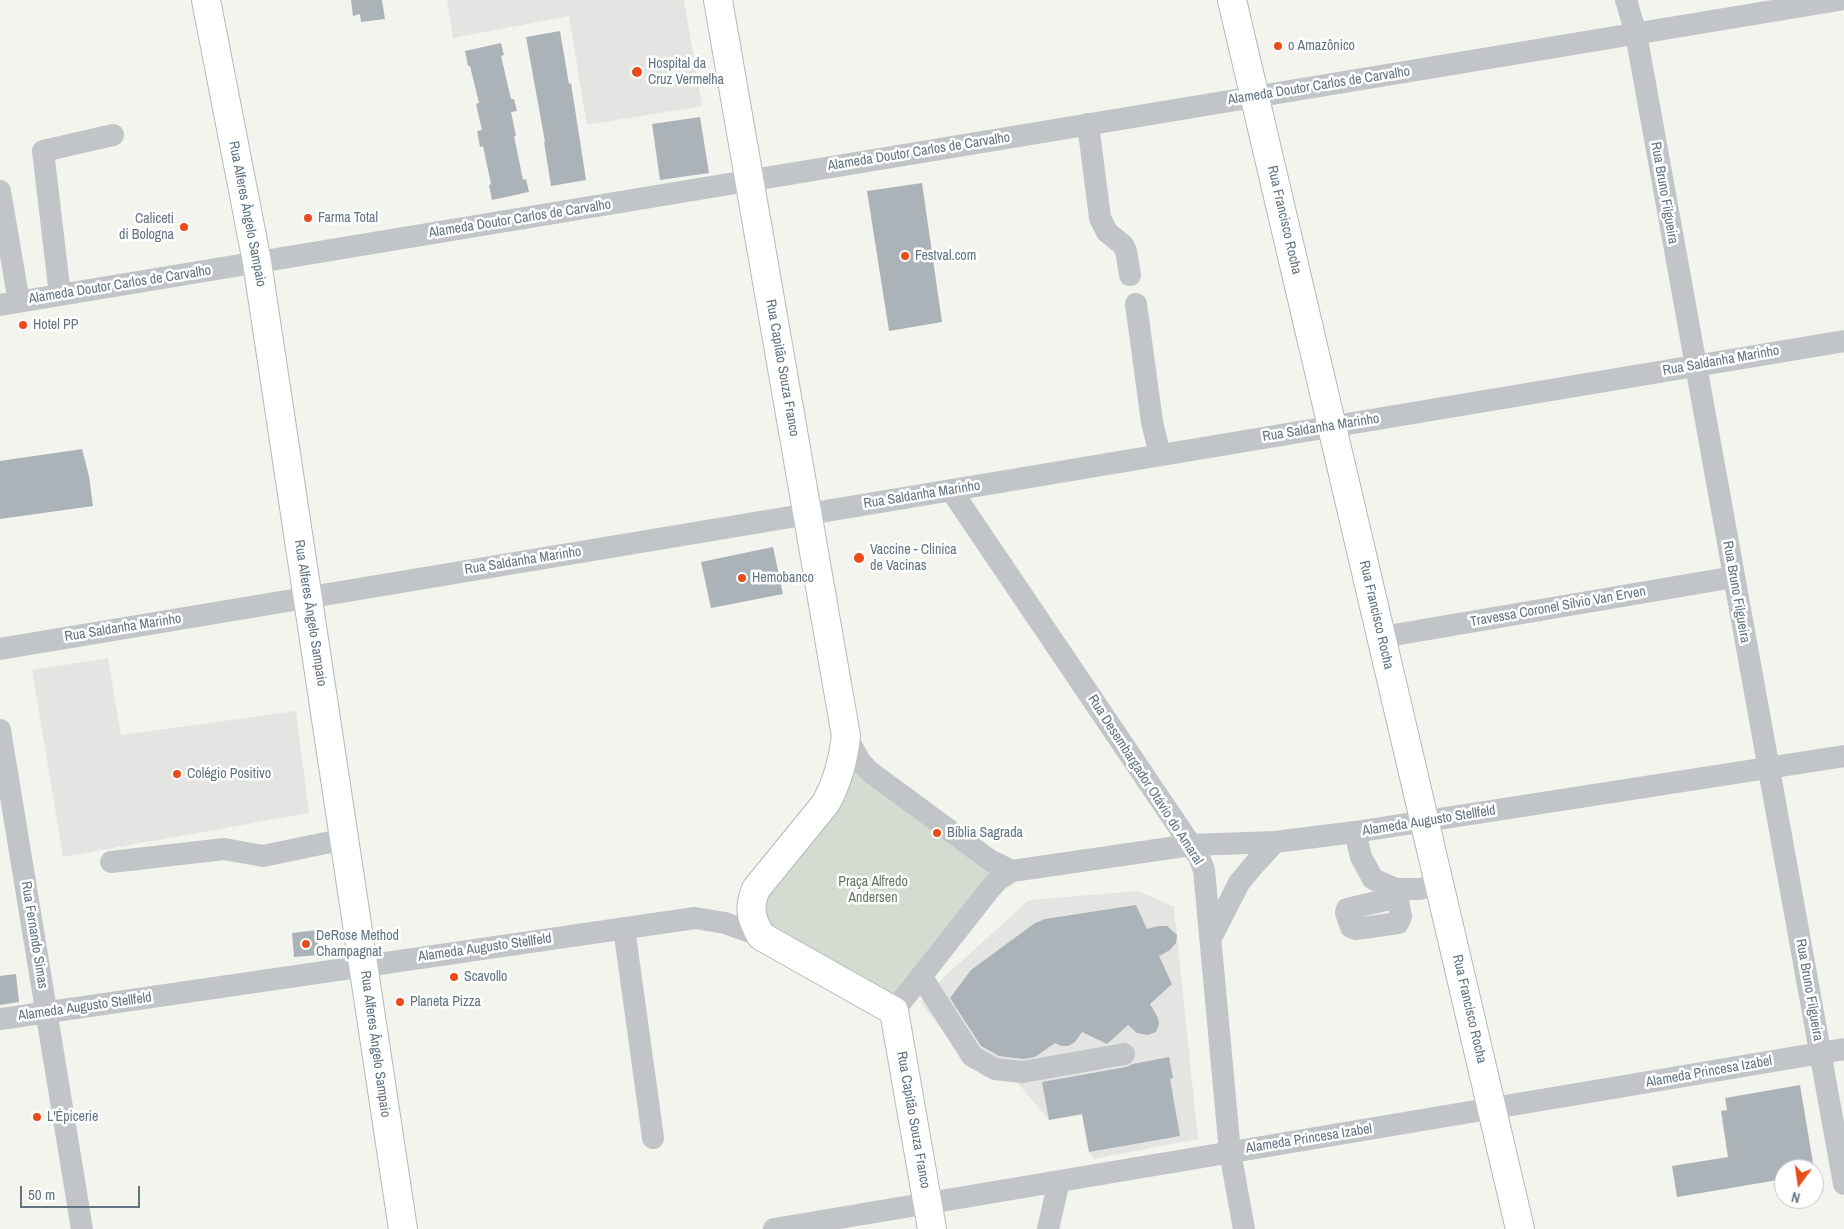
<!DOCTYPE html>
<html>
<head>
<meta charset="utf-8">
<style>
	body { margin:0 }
	#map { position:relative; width:1844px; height:1229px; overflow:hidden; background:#f4f4ef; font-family:"Archivo Narrow",sans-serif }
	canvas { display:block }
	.north { position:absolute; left:1774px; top:1159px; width:50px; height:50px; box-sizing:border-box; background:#fff; border:1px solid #c0c7cd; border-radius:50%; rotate:194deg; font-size:14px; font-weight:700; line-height:20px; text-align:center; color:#627382 }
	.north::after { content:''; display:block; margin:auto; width:18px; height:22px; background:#ea4c19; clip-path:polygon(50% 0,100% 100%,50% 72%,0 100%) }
	.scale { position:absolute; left:20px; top:1186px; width:120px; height:22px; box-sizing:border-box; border:2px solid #627382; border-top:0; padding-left:6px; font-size:15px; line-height:18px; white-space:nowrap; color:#627382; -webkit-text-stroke:4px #fff; paint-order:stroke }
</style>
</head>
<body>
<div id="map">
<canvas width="1844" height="1229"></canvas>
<div class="north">N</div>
<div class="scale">50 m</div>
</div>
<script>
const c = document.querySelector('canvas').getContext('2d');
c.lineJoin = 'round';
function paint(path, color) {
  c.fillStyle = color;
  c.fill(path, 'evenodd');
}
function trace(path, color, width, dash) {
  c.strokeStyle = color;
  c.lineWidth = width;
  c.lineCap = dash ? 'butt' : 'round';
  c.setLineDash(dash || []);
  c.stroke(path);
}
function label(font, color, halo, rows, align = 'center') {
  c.font = font + ' "Archivo Narrow",sans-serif';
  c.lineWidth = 5;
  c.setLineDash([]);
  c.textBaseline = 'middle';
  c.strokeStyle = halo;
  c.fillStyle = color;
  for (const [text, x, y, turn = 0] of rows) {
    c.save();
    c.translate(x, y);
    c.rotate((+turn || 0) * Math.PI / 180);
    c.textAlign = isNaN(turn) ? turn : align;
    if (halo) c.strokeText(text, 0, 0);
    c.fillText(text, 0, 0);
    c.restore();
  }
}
paint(new Path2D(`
	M447,0H684L702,106L587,125L569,16L453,38Z
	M108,658L121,735L296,711L309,813L63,857L32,670Z
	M1138,891L1174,907L1198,1139L1094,1159L1089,1152L1082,1115L1049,1120L1014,1079L957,1049L920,1002L944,977L1029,900Z`), '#e4e5e3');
paint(new Path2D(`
	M852,749L999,866L894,1011L761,936L756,889Z`), '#d4dbd0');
paint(new Path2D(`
	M351,0H382L385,19L361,22L360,14L353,16Z
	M560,31L569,84L571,83L586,180L551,186L544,142H545L526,37Z
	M501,43L504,55L501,56L511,99H514L517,111L511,112L516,136H514L523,180L526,179L529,192L492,200L489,185L491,184L483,146L480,147L477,131L482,130L476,104L479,103L470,66H468L465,51Z
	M700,117L709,173L660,180L652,124Z
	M922,183L942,322L889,331L867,191Z
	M82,449L89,476L93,506L0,519V461Z
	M773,547L783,594L711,608L701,562Z
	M1136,905L1147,929L1159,926H1167L1177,935L1176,943L1170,950L1159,956L1172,984L1150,1004L1158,1018L1159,1024L1156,1032L1148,1035L1137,1033L1128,1025L1107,1044L1082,1032L1075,1042L1068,1046H1061L1055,1043L1035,1057L1023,1059L999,1056L981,1046L950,998L971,970L1035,923L1045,919Z
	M317,930L319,955L294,957L292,933Z
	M16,974L19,1002L0,1005V976Z
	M1169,1057L1173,1078L1170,1079L1180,1136L1089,1152L1082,1114L1049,1120L1042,1082L1126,1067L1133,1064Z
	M1800,1085L1814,1169H1784V1179L1677,1197L1672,1166L1728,1157L1721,1111L1727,1110L1725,1098Z`), '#acb3b8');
const major = new Path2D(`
	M206,0L257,262L403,1229
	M718,0L846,736C843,761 838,781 826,803L756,889C748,908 751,918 761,936L894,1011L932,1229
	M1232,0L1520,1229`);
trace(major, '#b4b8bc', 30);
trace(new Path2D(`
	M1626,0L1636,34L1844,1184
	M1088,124L1100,218L1107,232L1123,245L1126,251L1130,275
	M0,191L19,302
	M60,295L43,151L113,135
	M1136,304L1152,422L1160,455
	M0,305L1839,0
	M951,490L1199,857L1204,870L1230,1152L1244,1229
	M1382,637L1734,577
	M0,649L1844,341
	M0,730L82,1229
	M846,736L860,761L869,771L991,861L1012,871
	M1355,832L1361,857L1373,879L1396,889H1419L1440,885
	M111,862L224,849L263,856L345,839
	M1396,889L1401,917L1398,923L1356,929L1351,927L1346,913L1347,909L1398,897
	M624,928L653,1138
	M1211,938L1239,883L1253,866L1275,842
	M921,976L972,1056L995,1069L1023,1072L1124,1054
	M894,1011L989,890L998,880L1012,871L1191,845L1275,842L1355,832L1844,756
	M0,1019L695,918L725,923L761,936
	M774,1229L1844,1049
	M1048,1229L1059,1181`), '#c1c5c8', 22);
trace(major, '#fff', 28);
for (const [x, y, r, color] of [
	[1278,46,5,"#ea4c19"],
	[637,72,6,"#ea4c19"],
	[308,218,5,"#ea4c19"],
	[184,227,5,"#ea4c19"],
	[905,256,5,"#ea4c19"],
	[23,325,5,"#ea4c19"],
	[859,558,6,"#ea4c19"],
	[742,578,5,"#ea4c19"],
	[177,774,5,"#ea4c19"],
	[937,833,5,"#ea4c19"],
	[306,944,5,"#ea4c19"],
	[454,977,5,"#ea4c19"],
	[400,1002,5,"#ea4c19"],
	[37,1117,5,"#ea4c19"]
]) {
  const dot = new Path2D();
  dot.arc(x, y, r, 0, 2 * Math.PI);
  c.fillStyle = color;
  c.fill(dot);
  trace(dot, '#fff', 2);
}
label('14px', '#627382', '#fff', [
	["o Amazônico",1288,46],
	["Hospital da",648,64],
	["Cruz Vermelha",648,80],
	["Farma Total",318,218],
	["Caliceti",174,219,"right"],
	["di Bologna",174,235,"right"],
	["Festval.com",915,256],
	["Hotel PP",33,325],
	["Vaccine - Clinica",870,550],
	["de Vacinas",870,566],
	["Hemobanco",752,578],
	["Colégio Positivo",187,774],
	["Bíblia Sagrada",947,833],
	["DeRose Method",316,936],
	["Champagnat",316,952],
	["Scavollo",464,977],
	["Planeta Pizza",410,1002],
	["L'Épicerie",47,1117]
], 'left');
label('14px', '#627382', '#fff', [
	["Alameda Doutor Carlos de Carvalho",1319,86,-9],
	["Alameda Doutor Carlos de Carvalho",919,152,-9],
	["Rua Bruno Filgueira",1664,193,80],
	["Rua Alferes Ângelo Sampaio",247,214,79],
	["Alameda Doutor Carlos de Carvalho",520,219,-9],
	["Rua Francisco Rocha",1284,220,77],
	["Alameda Doutor Carlos de Carvalho",120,285,-9],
	["Rua Saldanha Marinho",1721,361,-10],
	["Rua Capitão Souza Franco",782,368,80],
	["Rua Saldanha Marinho",1321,428,-9],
	["Rua Saldanha Marinho",922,495,-9],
	["Rua Saldanha Marinho",523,561,-9],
	["Rua Bruno Filgueira",1736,592,80],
	["Travessa Coronel Sílvio Van Erven",1558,607,-10],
	["Rua Alferes Ângelo Sampaio",310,613,81],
	["Rua Francisco Rocha",1376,615,77],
	["Rua Saldanha Marinho",123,628,-9],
	["Rua Desembargador Otávio do Amaral",1145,780,57],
	["Alameda Augusto Stellfeld",1429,821,-9],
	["Rua Fernando Simas",34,935,81],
	["Alameda Augusto Stellfeld",485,948,-8],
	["Rua Bruno Filgueira",1809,990,80],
	["Alameda Augusto Stellfeld",85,1007,-8],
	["Rua Francisco Rocha",1469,1009,77],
	["Rua Alferes Ângelo Sampaio",375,1044,82],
	["Alameda Princesa Izabel",1709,1072,-10],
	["Rua Capitão Souza Franco",913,1120,80],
	["Alameda Princesa Izabel",1309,1139,-9]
]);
label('14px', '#657961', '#fff', [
	["Praça Alfredo",873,882],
	["Andersen",873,898]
]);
</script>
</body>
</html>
